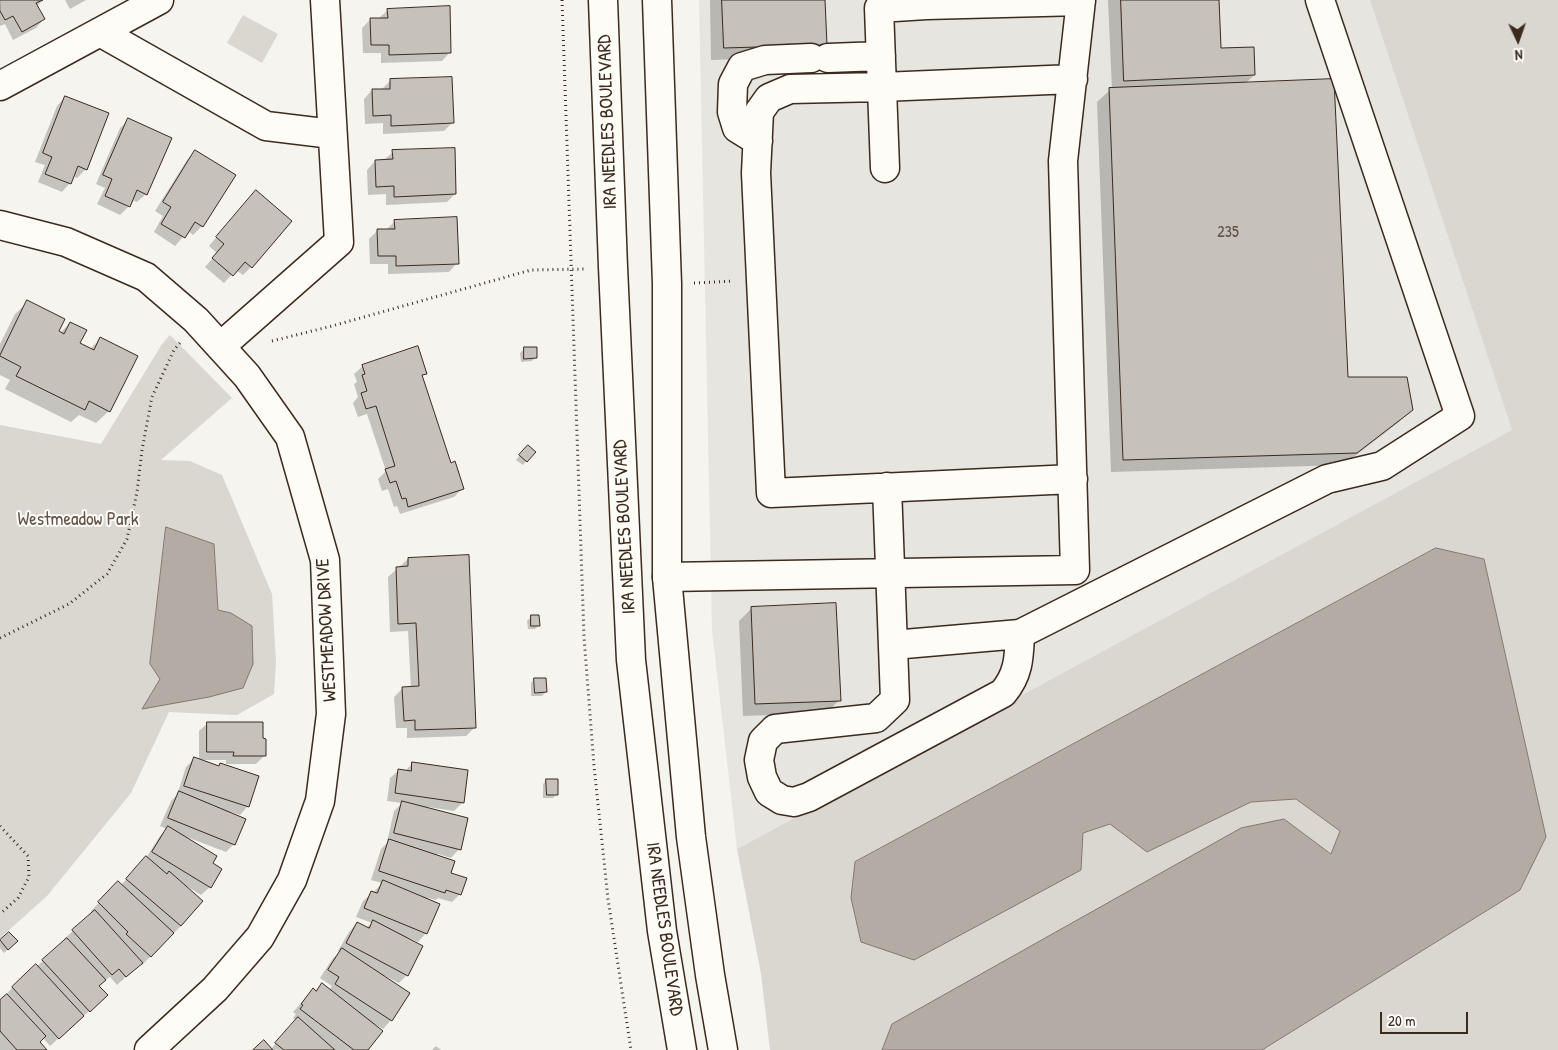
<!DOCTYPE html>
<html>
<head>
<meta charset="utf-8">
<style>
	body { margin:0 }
	#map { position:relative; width:1558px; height:1050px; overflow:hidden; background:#f5f4ee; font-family:"Patrick Hand",sans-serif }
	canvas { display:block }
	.north { position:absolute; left:1493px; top:15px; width:50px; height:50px; -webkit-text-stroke:4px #fdfcf7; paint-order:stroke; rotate:177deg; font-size:14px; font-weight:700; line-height:20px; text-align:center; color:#3b2a1e }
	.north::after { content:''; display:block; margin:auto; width:18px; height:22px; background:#3b2a1e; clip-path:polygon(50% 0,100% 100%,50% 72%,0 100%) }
	.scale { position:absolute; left:1380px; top:1012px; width:88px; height:22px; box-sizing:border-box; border:2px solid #3b2a1e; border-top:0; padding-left:6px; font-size:15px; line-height:18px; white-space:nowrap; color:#3b2a1e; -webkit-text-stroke:4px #fdfcf7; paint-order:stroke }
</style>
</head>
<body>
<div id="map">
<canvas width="1558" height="1050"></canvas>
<div class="north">N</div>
<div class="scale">20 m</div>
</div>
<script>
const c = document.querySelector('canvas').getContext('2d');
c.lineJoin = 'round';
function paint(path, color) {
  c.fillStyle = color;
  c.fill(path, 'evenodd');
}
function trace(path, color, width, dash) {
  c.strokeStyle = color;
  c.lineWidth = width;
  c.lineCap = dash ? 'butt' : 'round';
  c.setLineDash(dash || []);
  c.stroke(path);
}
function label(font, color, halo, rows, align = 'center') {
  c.font = font + ' "Patrick Hand",sans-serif';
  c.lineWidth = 4;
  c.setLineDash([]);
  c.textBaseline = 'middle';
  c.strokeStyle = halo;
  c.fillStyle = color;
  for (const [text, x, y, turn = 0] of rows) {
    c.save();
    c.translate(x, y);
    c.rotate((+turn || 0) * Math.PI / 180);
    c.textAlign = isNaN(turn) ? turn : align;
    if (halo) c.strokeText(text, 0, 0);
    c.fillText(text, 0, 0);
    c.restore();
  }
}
paint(new Path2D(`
	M699,0H1370L1512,430L737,849L712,630Z`), '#e7e5df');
paint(new Path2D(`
	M1370,0H1558V1050H1262L1520,890L1546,837L1484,559L1436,549L1083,833L1111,824L1147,852L1251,802L1296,799L1340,831L1332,854L1284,819L893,1024L882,1050H770L761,974L737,849L1512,430Z
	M243,15L278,34L262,63L227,43Z
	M170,335L232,398L161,460L190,461L222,475L272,594L276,662L274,694L237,715L169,712L131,793L47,896L0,938V425L101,444L162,344ZM214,544L218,610L231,613L143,709L160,679Z`), '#dad6d0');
const water = new Path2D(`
	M166,527L214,544L218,610L231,613L252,626L253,664L243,688L209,697L142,709L160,679L150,664Z
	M1436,548L1484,559L1546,837L1520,890L1262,1050H882L892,1024L1241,828L1284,819L1331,854L1340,831L1296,799L1251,802L1147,852L1110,824L1083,833L1081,870L914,960L861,942L851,898L855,862Z`);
paint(water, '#b4aca4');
trace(water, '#84786e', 1);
paint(new Path2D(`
	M0,0H43L37,6L44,19L36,28L13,40L5,24L0,26Z
	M65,0H86L70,9Z
	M710,0H824L825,45L813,57L711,60Z
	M1108,0H1217L1219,50L1254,75L1245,84L1347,378L1411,409L1399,422L1343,465L1111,472L1097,102L1110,90H1112Z
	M388,10L450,52L442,61L381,63V53H363L362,28L370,20L379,18Z
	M390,81L452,123L444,131L383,134V123L365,124L364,99L372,90L382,89Z
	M65,97L86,169L77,178L73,176L70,183L62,192L38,182L45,165L35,162L57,106Z
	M129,120L146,194L137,202L132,200L129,206L120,215L97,204L105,188L96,184L120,128Z
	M195,152L234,176L202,226L193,235L188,231L175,246L154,232L163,216L155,211L187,160Z
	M393,152L455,194L447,202L386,205V194L368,195L367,170L375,161L384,160Z
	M248,200L251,267L243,275L236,270L224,283L205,267L217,253L209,246Z
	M395,221L457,263L449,272L388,274V264H370L369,239L377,231L387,229Z
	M28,302L58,332L60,333L70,323L78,343L90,349L101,338L109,411L96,423L79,415L71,422L5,389L10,380L0,375V344L15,314Z
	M524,349L536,357L532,361L521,362L520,353Z
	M363,366L426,373L421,377L450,465L463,488L454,497L400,514L397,506L394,507L388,489L382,491L378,479L386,471L367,414L358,417L353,403L358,397L354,384L357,382L354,374Z
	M524,450L534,452L523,465L516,460Z
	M408,559L475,727L466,736L407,738V728H396L394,697L403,688H411L408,631L390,632L388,577Z
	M751,609L839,700L827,713L743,716L739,621Z
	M531,617L539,625L535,629H528L527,621Z
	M535,679L546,692L542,696H531V683Z
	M208,723L262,739L264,756L256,764H226V760H200L248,806L240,815L231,812L234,844L226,852L184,836L183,837L211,864L210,887L201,895L186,886L181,926L142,965L141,963L117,985L110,977L102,982L98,986V1003L50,1046L43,1038L38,1042L45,1050H0V1001L13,987L66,941L64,939L93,913L91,911L110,891L121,885L146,858L160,836L167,829L160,826L171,801L177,795L186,767L194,759L199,761V731Z
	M413,763L463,802L454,811L428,807V809L459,849L451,858L438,854L437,856L450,874L460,894L452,902L438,898L436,900L428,898L426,933L418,942L409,938L408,940L407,975L399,983L385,976L384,978L409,994L391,1020L383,1029L376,1025L366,1050H255L271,1049L296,1020L293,1018L296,1014L293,1012L313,990L315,992L329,990L332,986L320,978L333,958L340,952L338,951L349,932L357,923L366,928L372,923L356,917L363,901L372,893H373L382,883L371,880L381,849L388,842H387L394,811L402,803L387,801L390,778L399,770L405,771Z
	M547,780L557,794L553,798H543V784Z
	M9,933L17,941L4,953L0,948V942Z
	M436,1046L441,1050H432Z`), '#0003');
const building = new Path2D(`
	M0,0H43L36,3L45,19L22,32L13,16L5,20L0,11Z
	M722,0H825L827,45L724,48Z
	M1121,0H1219L1221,48L1254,47L1255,75L1124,81Z
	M450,6L451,53L389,55V45H371L370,18H388L387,9Z
	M452,77L454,123L391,126V115L373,116L372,89H390V79Z
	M1334,79L1348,377H1407L1413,410L1357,453L1123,460L1109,88Z
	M65,96L109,113L87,170L78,166L71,184L45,174L52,157L43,153Z
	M128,118L172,138L147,195L137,190L130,207L105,196L112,179L103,175Z
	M455,148L456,194L394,197V186L376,187L375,160L393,159L392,150Z
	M195,150L236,175L203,227L195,222L185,238L161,224L171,207L163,202Z
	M256,190L292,221L252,268L245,262L233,276L212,258L224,244L216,237Z
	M457,217L459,264L396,266V256H378L377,229H395L394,220Z
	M27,300L65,319L59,331L64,334L70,322L87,330L80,343L94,350L100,337L138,356L110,412L89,401L85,410L16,376L21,367L0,356Z
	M418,346L427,374L422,375L451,463L455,461L464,489L408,507L406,498L402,499L396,481L390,483L385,469L395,466L376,406L366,409L361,393L367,391L362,375L365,374L362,365Z
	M524,347H537V358L524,359Z
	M528,445L536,452L527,462L519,455Z
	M469,555L476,728L415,730V720L404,721L402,687L419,686L416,623L398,624L396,567L408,566V558Z
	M836,603L841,701L755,704L751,607Z
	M531,615H539L540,626H531Z
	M534,678H546L547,692L535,693Z
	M207,722H263V738L266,739V756H233L234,752H207Z
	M194,757L219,766L220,763L259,776L249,807L184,786Z
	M412,762L468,770L464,803L395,793L398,769L411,771Z
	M546,779H558V795H547Z
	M179,791L246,819L235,845L168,818Z
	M402,801L468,818L461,850L394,833Z
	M168,826L217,856L213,863L222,869L211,888L152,852Z
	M389,839L455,861L451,873L467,878L461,895L446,890L445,893L379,871Z
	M146,856L167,874L169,871L203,901L181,926L126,879Z
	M383,880L440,904L427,934L364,908L371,891L377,893Z
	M118,881L174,933L151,957L126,934L128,932L98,902Z
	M95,910L143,963L126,977L119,969L112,975L72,930Z
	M373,920L423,946L408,976L346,943L357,922L369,928Z
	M9,932L18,941L8,950L0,940Z
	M67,938L106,980L99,986L108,995L90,1012L42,960Z
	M342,948L410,993L392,1021L335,984L339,977L328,970Z
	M36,964L84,1016L59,1039L12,987Z
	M322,983L383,1031L368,1050H354L300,1009L303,1005L301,1004L313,988L316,991Z
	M7,994L46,1036L40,1042L47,1050H17L0,1031V1000Z
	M298,1017L335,1050H284L275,1043Z
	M264,1040L273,1050H253Z`);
paint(building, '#c7c1bb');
trace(building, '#3b2a1e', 1);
const minor = new Path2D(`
	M100,32L266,126L332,134
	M828,58L881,56
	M0,86L159,0
	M758,141L737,128L732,112L733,84L742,67L765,60L811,58
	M885,168L879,8L926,5L1081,1
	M0,225L66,242L146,277L196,320L247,376L290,437L325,560L331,714L320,801L292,880L260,937L215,989L149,1050
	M221,346L339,242L325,0
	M1073,479L771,493L756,173L759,112L769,98L790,89L882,87L1073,79
	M887,487L895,700L876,718L775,729L763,741L759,760L762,777L769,792L782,800L794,802L809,797L1003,693C1019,674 1019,657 1020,634
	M667,577L1075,570L1063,161L1081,0
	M893,645L1020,634L1327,479L1382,466L1460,416L1320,0`);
const major = new Path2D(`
	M603,0L613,267L631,660L662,931L682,1050
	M657,0L667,284V577L691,837L710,975L723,1050`);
trace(minor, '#3b2a1e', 31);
trace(major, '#3b2a1e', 31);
trace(new Path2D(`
	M562,0L584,637L594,766L608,899L631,1050
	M694,283L733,281
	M272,341L332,326L531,270L586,269
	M0,638L69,604L107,574L127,539L137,492L142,450L152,397L174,350L180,343
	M0,826L28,856L29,877L18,898L0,914`), '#3b2a1e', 3, [1, 4]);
trace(minor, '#fdfcf7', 28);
trace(major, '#fdfcf7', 28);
label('16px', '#5e5045', null, [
	["235",1228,233]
]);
label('19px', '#3b2a1e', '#fdfcf7', [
	["IRA NEEDLES BOULEVARD",608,122,-92],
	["IRA NEEDLES BOULEVARD",625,527,-93],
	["WESTMEADOW DRIVE",327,630,-93],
	["IRA NEEDLES BOULEVARD",664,929,82]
]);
label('19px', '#63554a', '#fdfcf7', [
	["Westmeadow Park",78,520]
]);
</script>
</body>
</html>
